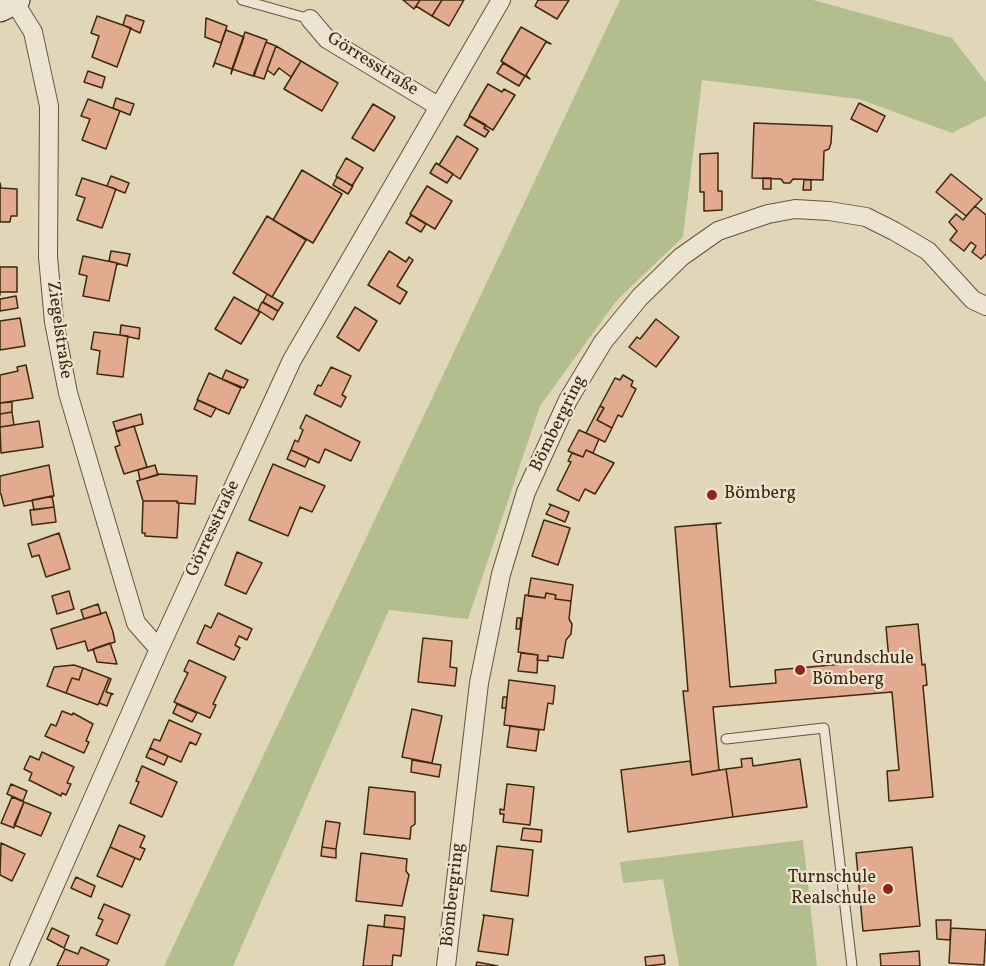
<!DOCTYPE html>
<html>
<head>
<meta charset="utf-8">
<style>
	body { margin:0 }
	canvas { display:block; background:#e2d6b8 }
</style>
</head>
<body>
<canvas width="986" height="966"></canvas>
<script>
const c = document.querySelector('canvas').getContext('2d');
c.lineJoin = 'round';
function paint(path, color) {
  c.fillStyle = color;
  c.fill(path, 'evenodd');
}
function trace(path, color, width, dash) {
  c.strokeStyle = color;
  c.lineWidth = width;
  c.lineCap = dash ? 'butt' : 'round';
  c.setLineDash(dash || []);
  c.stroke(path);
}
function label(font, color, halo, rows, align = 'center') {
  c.font = font + ' Vollkorn,serif';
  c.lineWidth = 4.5;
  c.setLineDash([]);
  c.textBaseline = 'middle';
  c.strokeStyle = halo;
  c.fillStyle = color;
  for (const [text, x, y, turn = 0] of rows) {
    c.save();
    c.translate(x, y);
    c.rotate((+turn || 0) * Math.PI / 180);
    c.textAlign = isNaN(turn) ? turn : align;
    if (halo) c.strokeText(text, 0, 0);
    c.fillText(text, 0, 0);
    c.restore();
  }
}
paint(new Path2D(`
	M620,0H813L952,38L986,82V116L952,133L859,99L702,80L683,237L617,300L540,406L468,619L389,610L233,966H164Z
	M803,840L817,966H679L663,879L623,883L620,862Z`), '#b3be8f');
const building = new Path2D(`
	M403,0H420L414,9Z
	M420,0H442L432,16L416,6Z
	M442,0H464L449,26L432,16Z
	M538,0H569L557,19L535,6Z
	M126,15L144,21L140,33L123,25Z
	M97,16L131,28L117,67L92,57L99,36L91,33Z
	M206,18L227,26L221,43L205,37Z
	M521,27L551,44L546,42L526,75L530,79L501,61Z
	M226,30L244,37L231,74L232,69L215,63L213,67Z
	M245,32L267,40L253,76L232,69Z
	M266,42L276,46L264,79L254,76Z
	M276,46L301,61L291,77L279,68L274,75L267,70Z
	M301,61L338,83L322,111L284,89Z
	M503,63L525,76L519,86L497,73Z
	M88,71L105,77L102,88L84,82Z
	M488,84L502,92L504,89L515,95L493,130L469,116Z
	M116,98L134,104L130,115L113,108Z
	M88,99L120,111L106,149L82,140L90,119L81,116Z
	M859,103L885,116L877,132L851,119Z
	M373,104L395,117L374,151L352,138Z
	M470,116L486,125L484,128L489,131L485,137L464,125Z
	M754,123L832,126L831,143L829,149L824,151L823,180L793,179L790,183H784L781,179L752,178Z
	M457,136L478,149L460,179L439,165Z
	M718,153V191H722V210L704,211V192H700V154Z
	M346,158L363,168L352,186L336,176Z
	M436,163L453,174L447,183L430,173Z
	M302,170L342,194L313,243L273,220Z
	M951,174L982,199L966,216L936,192Z
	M111,176L129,183L125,193L107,186Z
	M337,177L353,186L348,194L333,185Z
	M82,178L116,189L102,228L77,220L85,198L76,195Z
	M763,178H771V189H763Z
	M804,180H811V190H803Z
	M0,183L1,188L17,189V216H11L10,222H0Z
	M427,186L452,201L435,229L410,214Z
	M975,206L986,215V254L981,259L972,252L976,246L971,242L964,251L950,240L957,231L949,222L956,214L963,220Z
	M411,215L426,224L421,232L406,223Z
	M267,216L306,240L272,297L233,273Z
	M111,251L130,254L127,266L109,261Z
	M389,251L406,262L409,257L413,260L397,286L407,292L400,304L368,285Z
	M83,256L117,263L109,301L83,296L87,276L79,274Z
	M0,267H17V292H0V295Z
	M267,294L283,303L278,311L263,302Z
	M16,296L18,308L0,311V299Z
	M234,297L260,312L241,344L215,329Z
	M262,302L278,311L273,320L258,310Z
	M355,307L377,321L359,351L337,337Z
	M20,318L25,346L0,350V321Z
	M656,319L679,337L656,367L629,347L637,337L640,339Z
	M121,325L140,328L139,339L120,335Z
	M94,332L128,336L123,377L97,374L100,351L91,349Z
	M26,365L33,398L0,403V375L18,371L17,367Z
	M331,367L351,376L342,395L346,397L341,407L314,394L318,385L321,386Z
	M226,370L248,380L244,388L222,379Z
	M209,373L241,388L229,414L197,400Z
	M623,375L633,381L631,386L636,389L622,417L618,415L612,428L597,420L604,408L600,406L615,378L620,380Z
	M198,400L216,408L211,417L194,409Z
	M12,402V412L0,414V403Z
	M600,406L604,408L597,420L612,428L605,442L586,433Z
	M12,412L14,425L0,427V414Z
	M141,414L143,424L116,431L113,422Z
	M306,415L360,442L351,461L325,449L319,463L291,450L295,440L298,442L303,430L300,428Z
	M39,421L43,447L1,453L0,427Z
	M134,426L147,467L124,474L115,447L120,445L116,432Z
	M579,430L599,439L593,453L586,450L583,457L568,451Z
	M291,450L309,458L305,467L287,459Z
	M586,450L614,463L595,494L585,489L579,501L557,490L571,462L568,461L572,453L583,457Z
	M273,464L325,486L312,512L300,507L288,536L249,520Z
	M49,465L54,496L4,506L1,494H0V476Z
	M155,465L158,475L140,480L138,470Z
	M159,474L197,476L195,504L177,503V501H143L137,481Z
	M52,496L54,507L34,510L32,500Z
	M143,501H177L179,504L177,538L145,536V533H142Z
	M549,504L569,512L565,522L546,514L551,505Z
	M54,507L56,522L32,525L30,510Z
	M544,520L570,528L558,565L532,556Z
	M721,523L716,524L730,687L776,683L775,670L889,660L886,627L918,624L922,665L925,664L927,685L923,686L933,797L889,801L887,771L899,770L892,692L713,707L719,770L692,775L683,691H688L675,527Z
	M59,533L70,569L46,577L39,555L32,557L28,544Z
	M237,552L262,563L246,594L225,585Z
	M531,578L573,585L571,601L555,599L556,595L546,593L545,598L528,596Z
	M69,591L74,609L57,614L52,596Z
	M546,593L556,595L555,599L571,601L569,619L572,624L571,634L566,640L563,658L548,656V661L537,660L538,655L518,652L525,595L545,598Z
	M98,604L101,614L84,619L81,610Z
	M106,612L113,632L115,642L88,651L85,641L57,649L51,629Z
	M218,613L252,629L247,640L239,636L235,645L240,648L234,660L197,643L205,625L211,628Z
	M517,618H521L520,629H516Z
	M423,638L452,641L450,667L457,668L455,686L418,682Z
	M110,643L117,664L97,662L93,649Z
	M521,653L538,655L537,673L518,671Z
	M189,660L226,677L213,704L216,705L210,718L174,702L188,673L184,671Z
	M74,665L83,668L79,680L72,678L66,693L47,686L54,667Z
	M83,668L109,678L98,705L66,693L72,678L79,680Z
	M109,678L111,679L106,692L113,694L111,695L107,706L99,703Z
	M509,680L555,686L553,704L548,703L544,730L504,725Z
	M503,697H507L506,708H502Z
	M177,704L197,713L192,722L173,713Z
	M412,709L442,716L432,763L402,757Z
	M62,711L72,715L73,713L93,724L86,741L89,742L84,753L45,736L51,724L56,726Z
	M169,720L201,734L196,745L190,742L181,762L150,748L154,739L160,741Z
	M510,726L539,730L536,751L507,747Z
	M150,748L168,756L164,765L146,757Z
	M42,752L74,767L67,783L71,784L66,795L62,793L61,796L29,780L32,773L24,769L30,756L39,760Z
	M752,758L753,766L800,759L807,807L733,817L726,769L742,767L741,759Z
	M412,760L441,765L439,777L411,772Z
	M690,761L692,775L726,769L733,817L628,832L621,770Z
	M142,766L177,782L162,817L130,803L139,782L136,781Z
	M11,784L27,791L23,801L7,794Z
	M507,784L534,787L530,825L503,822L504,814H500V809L504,810Z
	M369,787L415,792V824L411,827L410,839L364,834Z
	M12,797L24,802L14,828L1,823Z
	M24,802L51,813L41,836L14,825Z
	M326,821L340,823L336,849L322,847Z
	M119,825L145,836L140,847L145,849L140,860L110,847Z
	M523,828L542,830L541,842L521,840Z
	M1,843L25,854L12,881L0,875Z
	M497,846L533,850L528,896L491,891Z
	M110,847L135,858L122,887L97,876Z
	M322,847L336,849V858L321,856Z
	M912,847L920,926L863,931L856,853Z
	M361,853L407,859L406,871L409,875L402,906L356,901Z
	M76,877L95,886L91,897L71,888Z
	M104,904L130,915L117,944L96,935L103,920L98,918Z
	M385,915L405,917L404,929L384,927Z
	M483,915L513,919L508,955L478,951L484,916Z
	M936,920H951L950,940L937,939Z
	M368,925L404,929L401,956L393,955L392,966H363Z
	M52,928L69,936L64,948L47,939Z
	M951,928L986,930L984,965L949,963Z
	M81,947L109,960L106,966H57L65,949L78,954Z
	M919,951L920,966H881L880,954Z
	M664,955L665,964L646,966L645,957Z
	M477,962L498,966H476Z`);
paint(building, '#e2ab8f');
trace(building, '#3e2a0d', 1.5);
const service = new Path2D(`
	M242,0L310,19
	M726,739L824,728L852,966`);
const minor = new Path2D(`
	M13,0L33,32L49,106L48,257L54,322L68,393L136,623L159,649
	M310,19L327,39L438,106
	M19,966L159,649L292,360L501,0
	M446,966L479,683L501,574L526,492L568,400L603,342L640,297L681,257L718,231L768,214L795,209L829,211L866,217L894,231L928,251L973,300L986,306`);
const secondary = new Path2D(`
	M0,8L16,0`);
trace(service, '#675538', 11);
trace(minor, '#675538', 20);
trace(secondary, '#3e2a0d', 29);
trace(service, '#ece4d1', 9);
trace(minor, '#ece4d1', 18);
trace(secondary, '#ece4d1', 27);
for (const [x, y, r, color] of [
	[712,495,6,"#8f2418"],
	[800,670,6,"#8f2418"],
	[888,889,6,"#8f2418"]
]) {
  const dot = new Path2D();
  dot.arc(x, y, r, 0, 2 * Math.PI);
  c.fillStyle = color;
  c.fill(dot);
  trace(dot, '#ece4d1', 2);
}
label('18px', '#3e2a0d', '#ece4d1', [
	["Görresstraße",372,65,32],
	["Ziegelstraße",58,330,82],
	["Bömbergring",559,424,-64],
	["Görresstraße",214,529,-65],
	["Bömbergring",454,895,-84]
]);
label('18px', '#3e2a0d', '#ece4d1', [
	["Bömberg",724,495],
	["Grundschule",812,660],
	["Bömberg",812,681],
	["Turnschule",876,879,"right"],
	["Realschule",876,900,"right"]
], 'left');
</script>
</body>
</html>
